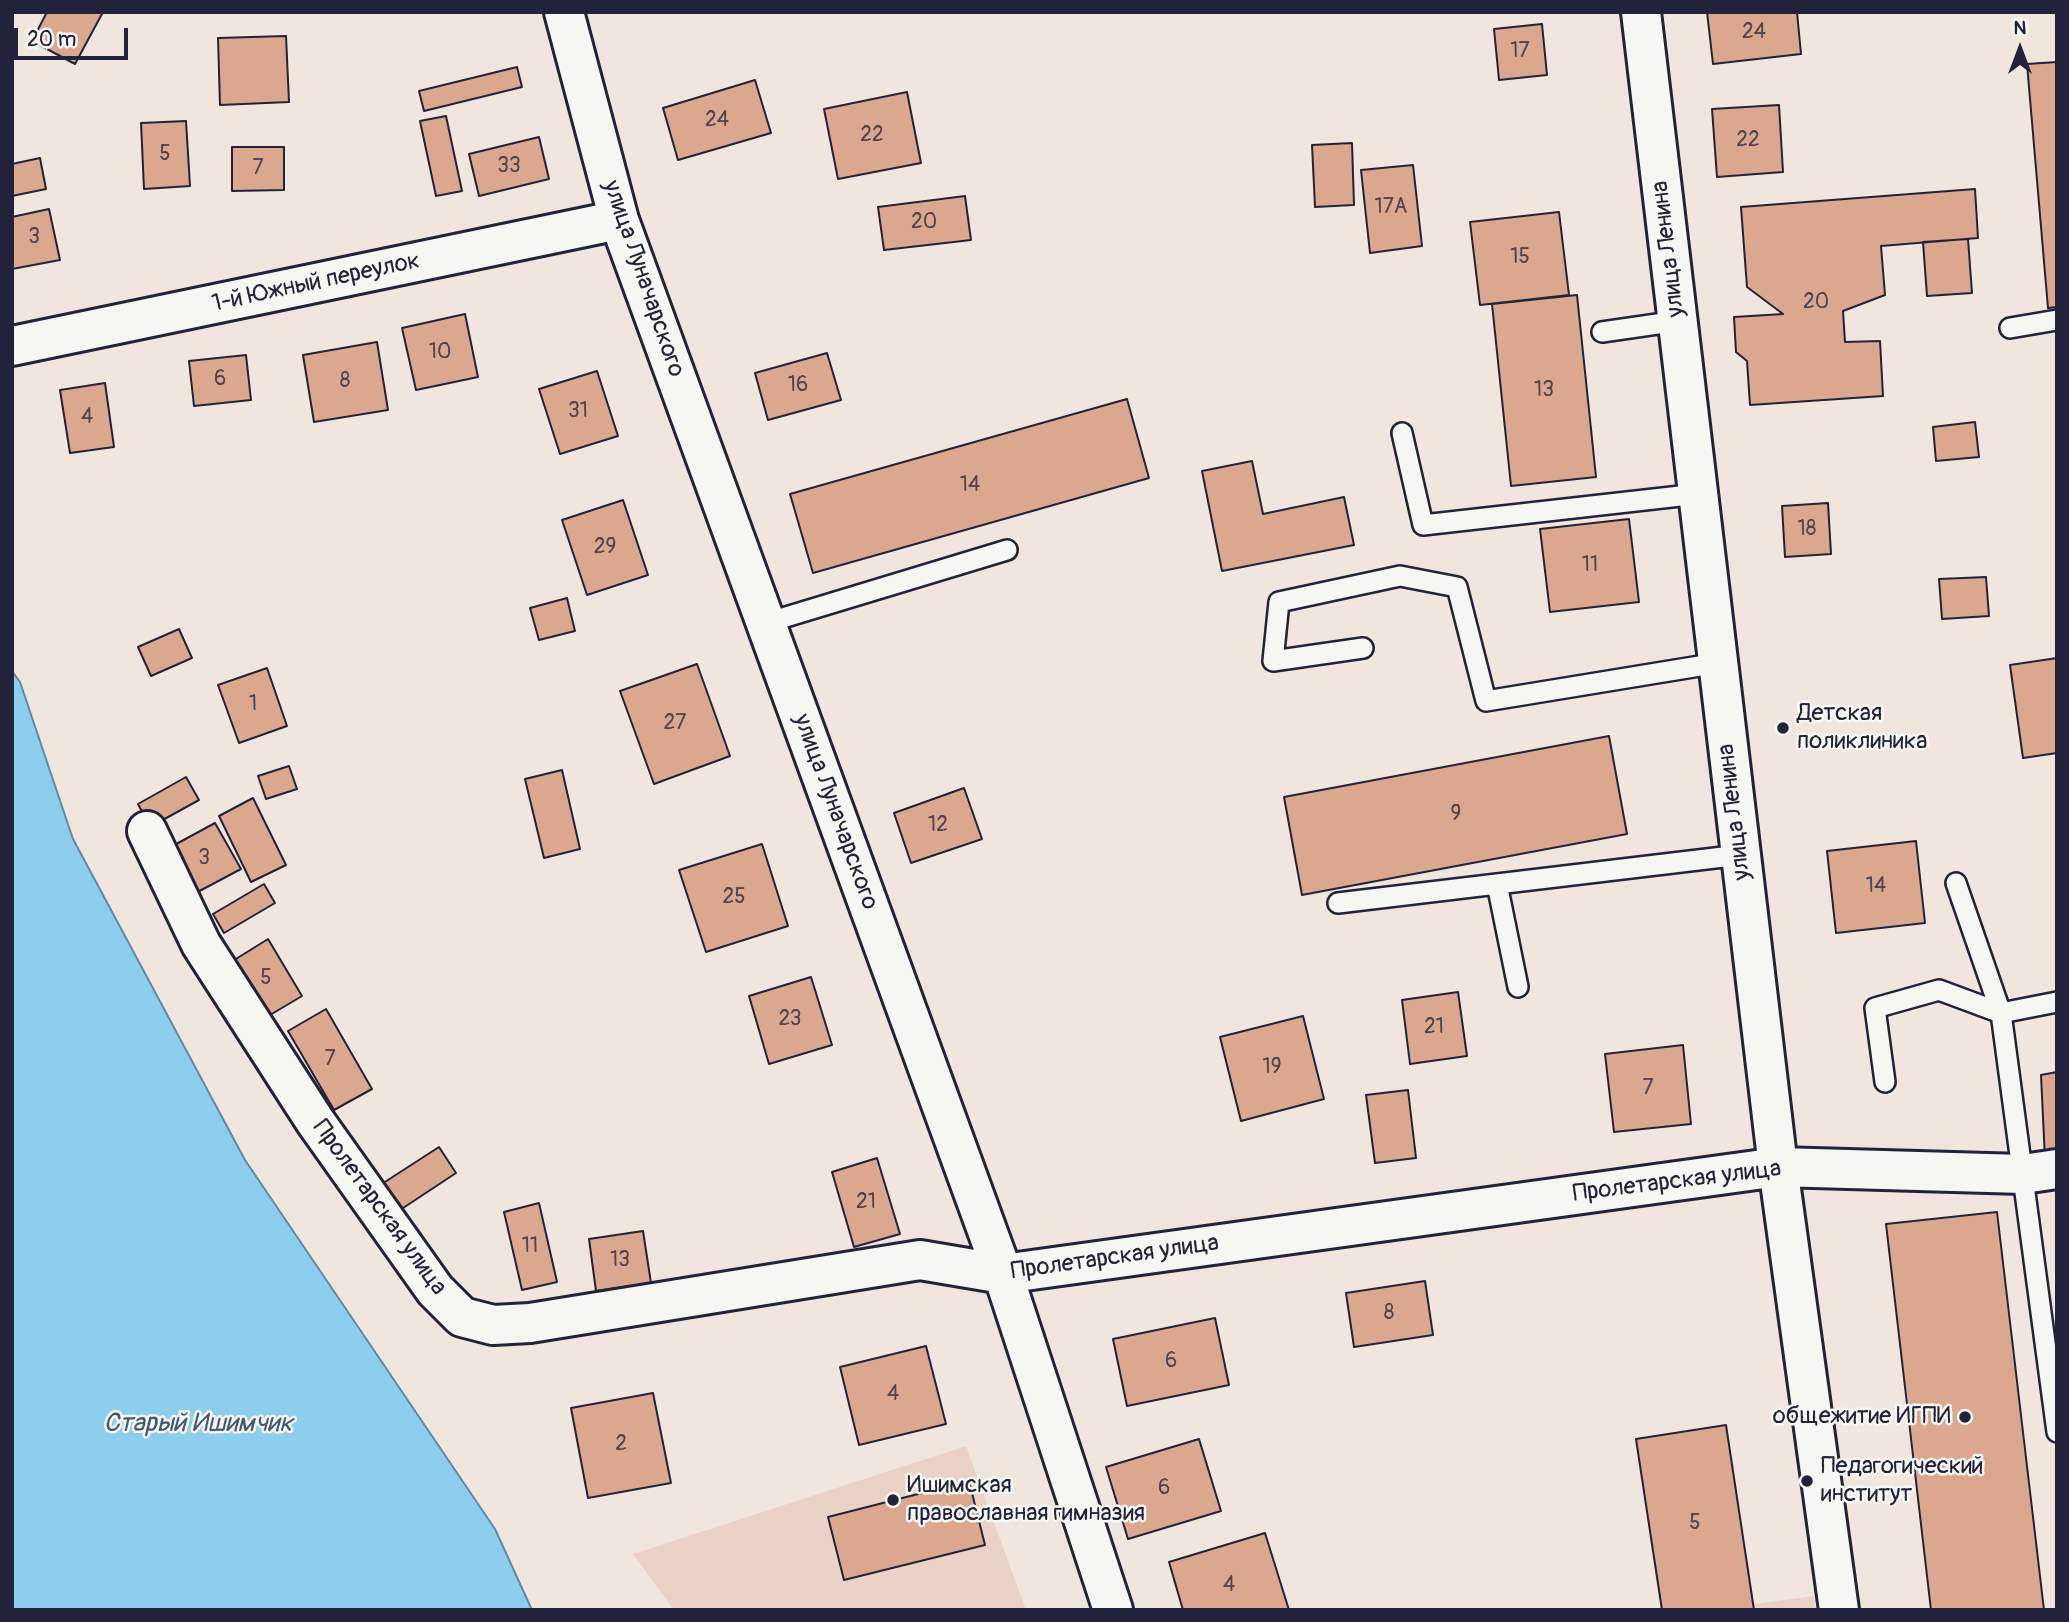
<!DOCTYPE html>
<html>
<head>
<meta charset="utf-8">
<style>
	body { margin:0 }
	#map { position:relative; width:2069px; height:1622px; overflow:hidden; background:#f1e6de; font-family:Pangolin,sans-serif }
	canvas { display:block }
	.frame { position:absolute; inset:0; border:14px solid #22223b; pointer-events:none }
	.north { position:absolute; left:1985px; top:14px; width:70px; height:70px; -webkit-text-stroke:5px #f6f6f2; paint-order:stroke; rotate:0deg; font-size:19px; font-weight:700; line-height:28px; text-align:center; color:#22223b }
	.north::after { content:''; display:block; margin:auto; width:24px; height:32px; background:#22223b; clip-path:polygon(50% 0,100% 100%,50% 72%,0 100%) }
	.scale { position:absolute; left:14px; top:28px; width:114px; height:32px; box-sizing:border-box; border:4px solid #22223b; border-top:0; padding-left:9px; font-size:21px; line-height:24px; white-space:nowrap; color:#22223b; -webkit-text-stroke:5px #f6f6f2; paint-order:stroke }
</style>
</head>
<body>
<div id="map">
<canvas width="2069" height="1622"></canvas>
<div class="frame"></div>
<div class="north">N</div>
<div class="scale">20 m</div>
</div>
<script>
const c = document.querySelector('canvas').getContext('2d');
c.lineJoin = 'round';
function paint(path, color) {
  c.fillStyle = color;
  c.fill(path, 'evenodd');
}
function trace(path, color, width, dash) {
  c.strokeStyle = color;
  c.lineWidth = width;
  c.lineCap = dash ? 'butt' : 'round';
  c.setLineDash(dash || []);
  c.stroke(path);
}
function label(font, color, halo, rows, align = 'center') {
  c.font = font + ' Pangolin,sans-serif';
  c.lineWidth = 5;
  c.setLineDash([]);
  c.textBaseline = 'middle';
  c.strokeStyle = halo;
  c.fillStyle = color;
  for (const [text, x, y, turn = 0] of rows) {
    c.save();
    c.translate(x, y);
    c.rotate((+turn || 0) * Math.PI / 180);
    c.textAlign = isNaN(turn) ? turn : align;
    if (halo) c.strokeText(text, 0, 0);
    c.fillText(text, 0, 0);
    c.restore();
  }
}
paint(new Path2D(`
	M966,1446L1026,1610H674L633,1554Z
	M1814,1596L1816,1610H1710Z`), '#ead3c6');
const water = new Path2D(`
	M12,671L20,682L73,839L245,1160L495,1529L532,1610H12Z`);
paint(water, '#8dcdee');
trace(water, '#6289a6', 2);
const building = new Path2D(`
	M47,12H103L75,64L32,41Z
	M1707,12H1797L1801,54L1713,64Z
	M1542,24L1547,75L1499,80L1494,29Z
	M286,36L289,102L220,105L218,38Z
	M2057,62V307L2048,308L2027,64Z
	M517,67L522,87L424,111L419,91Z
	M755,80L771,133L678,160L663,108Z
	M907,92L921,163L838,179L824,109Z
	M1779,105L1783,172L1717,177L1712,109Z
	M446,116L462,191L436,196L420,121Z
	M186,121L190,186L144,189L141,123Z
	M539,137L549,179L479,196L469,154Z
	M1352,143L1354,205L1315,207L1312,145Z
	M232,147H284V190L232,191Z
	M40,158L46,189L12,196V164Z
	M1413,165L1422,246L1370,253L1361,170Z
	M1975,189L1978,238L1881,246L1885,295L1843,311L1845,342L1880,341L1883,396L1750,405L1747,361L1736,352L1734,317L1783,314L1747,287L1741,207Z
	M965,196L971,240L884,250L878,207Z
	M49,209L60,260L12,269V217Z
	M1559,212L1569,295L1480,305L1470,222Z
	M1968,239L1972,293L1927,296L1923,242Z
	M1577,295L1596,477L1511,486L1492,304Z
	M465,314L478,377L416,390L402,328Z
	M377,342L388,410L314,422L303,355Z
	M827,353L841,400L768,420L755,373Z
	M246,355L251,400L194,406L189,361Z
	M597,371L618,436L560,454L539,389Z
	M105,383L114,447L70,453L60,390Z
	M1127,399L1149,478L813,573L790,494Z
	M1975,422L1979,457L1936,461L1933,427Z
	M1252,461L1263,514L1344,497L1354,545L1222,571L1202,471Z
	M623,500L648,575L587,595L562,520Z
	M1828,503L1831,554L1785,557L1782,506Z
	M1629,519L1639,602L1550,612L1540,529Z
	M1986,577L1989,616L1942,619L1939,579Z
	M567,598L575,631L539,640L530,608Z
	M179,629L192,658L151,676L138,647Z
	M2057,658V753L2023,758L2010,665Z
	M697,664L730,756L654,784L620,691Z
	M267,668L287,726L239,743L218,685Z
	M1609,736L1627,834L1302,895L1284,797Z
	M289,766L297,789L266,799L258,776Z
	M562,770L580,849L544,858L525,779Z
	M186,777L199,800L150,827L138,804Z
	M964,788L982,839L911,863L894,813Z
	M253,798L286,865L251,882L219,816Z
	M215,823L241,869L192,895L167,849Z
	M1916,841L1925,923L1836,933L1827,851Z
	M762,844L788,926L706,952L679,870Z
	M264,884L275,903L224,933L213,914Z
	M268,939L302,996L265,1018L231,962Z
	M811,977L832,1045L769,1064L749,996Z
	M1458,992L1467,1056L1410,1064L1402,1000Z
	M326,1009L372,1089L334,1110L288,1031Z
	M1303,1016L1324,1099L1241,1121L1220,1037Z
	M1683,1045L1691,1124L1614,1132L1605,1054Z
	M2057,1072V1158L2045,1160L2041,1075Z
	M1408,1090L1416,1158L1375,1163L1366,1095Z
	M439,1147L456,1173L391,1216L374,1189Z
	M877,1158L900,1234L854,1247L832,1172Z
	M539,1203L557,1282L522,1290L504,1212Z
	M1997,1212L2044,1610H1931L1886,1224Z
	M643,1231L651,1283L596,1291L589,1239Z
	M1425,1281L1433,1335L1354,1347L1346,1293Z
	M1215,1318L1229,1385L1127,1406L1113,1339Z
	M926,1346L946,1424L859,1445L840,1367Z
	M653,1393L671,1483L588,1498L571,1408Z
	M1726,1425L1754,1610H1662L1636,1439Z
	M1199,1439L1221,1511L1128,1539L1106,1467Z
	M969,1481L985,1545L844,1580L828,1517Z
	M1265,1533L1289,1610H1183L1169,1562Z`);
paint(building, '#dba88f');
trace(building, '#22223b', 2);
const service = new Path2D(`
	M2010,328L2057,320
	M1602,332L1678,321
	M1402,433L1423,525L1698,494
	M766,623L1007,550
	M1363,648L1273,661L1279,602L1400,576L1457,587L1486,701L1718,663
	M1956,883L2001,1013
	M1497,884L1518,987
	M1338,903L1740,855
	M2057,1002L2001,1013L2057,1432
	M1885,1082L1875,1008L1939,990L2001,1013`);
const minor = new Path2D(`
	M564,12L619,220L1003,1274L1113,1610
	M12,346L619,220
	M147,831L201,944L315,1121L435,1290L462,1317L493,1325L530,1323L920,1260L1003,1274L1778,1167L2023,1174L2057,1169
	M1778,1167L1839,1610`);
const tertiary = new Path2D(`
	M1641,12L1778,1167`);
trace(service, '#22223b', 24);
trace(minor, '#22223b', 44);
trace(tertiary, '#22223b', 44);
trace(service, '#f6f6f2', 19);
trace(minor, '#f6f6f2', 38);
trace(tertiary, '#f6f6f2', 38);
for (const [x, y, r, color] of [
	[1783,728,7,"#22223b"],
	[1965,1417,7,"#22223b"],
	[1807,1481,7,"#22223b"],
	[893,1500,7,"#22223b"]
]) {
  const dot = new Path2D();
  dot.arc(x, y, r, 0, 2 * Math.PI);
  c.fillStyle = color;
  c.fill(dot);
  trace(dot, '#f6f6f2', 2.5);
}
label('21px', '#504450', null, [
	["24",1754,33],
	["17",1520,52],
	["24",717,121],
	["22",872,136],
	["22",1748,141],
	["5",165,155],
	["33",509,167],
	["7",258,169],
	["17А",1391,208],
	["20",924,223],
	["3",34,238],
	["15",1520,258],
	["20",1816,303],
	["10",440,353],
	["6",220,380],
	["8",345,382],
	["16",798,386],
	["13",1544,391],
	["31",578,412],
	["4",87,418],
	["14",970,486],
	["18",1807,530],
	["29",605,548],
	["11",1590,566],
	["1",253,705],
	["27",675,724],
	["9",1456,815],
	["12",938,826],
	["3",204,859],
	["14",1876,887],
	["25",734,898],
	["5",266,979],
	["23",790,1020],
	["21",1434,1028],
	["7",330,1060],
	["19",1272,1068],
	["7",1648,1089],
	["21",866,1203],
	["11",530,1247],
	["13",620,1261],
	["8",1389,1314],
	["6",1171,1362],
	["4",893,1395],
	["2",621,1445],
	["6",1164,1489],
	["5",1695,1524],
	["4",1229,1586]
]);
label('24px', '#22223b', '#f6f6f2', [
	["улица Ленина",1669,249,-97],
	["улица Луначарского",643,279,71],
	["1-й Южный переулок",316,283,-12],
	["улица Луначарского",835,812,70],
	["улица Ленина",1735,812,-97],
	["Пролетарская улица",1677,1182,-7],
	["Пролетарская улица",379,1208,54],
	["Пролетарская улица",1115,1258,-8]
]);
label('24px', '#22223b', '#f6f6f2', [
	["Детская",1797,714],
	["поликлиника",1797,742],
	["общежитие ИГПИ",1951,1417,"right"],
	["Педагогический",1821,1467],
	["институт",1821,1495],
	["Ишимская",907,1486],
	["православная гимназия",907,1514]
], 'left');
label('italic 26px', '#425571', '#f6f6f2', [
	["Старый Ишимчик",198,1424]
]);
</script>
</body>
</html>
